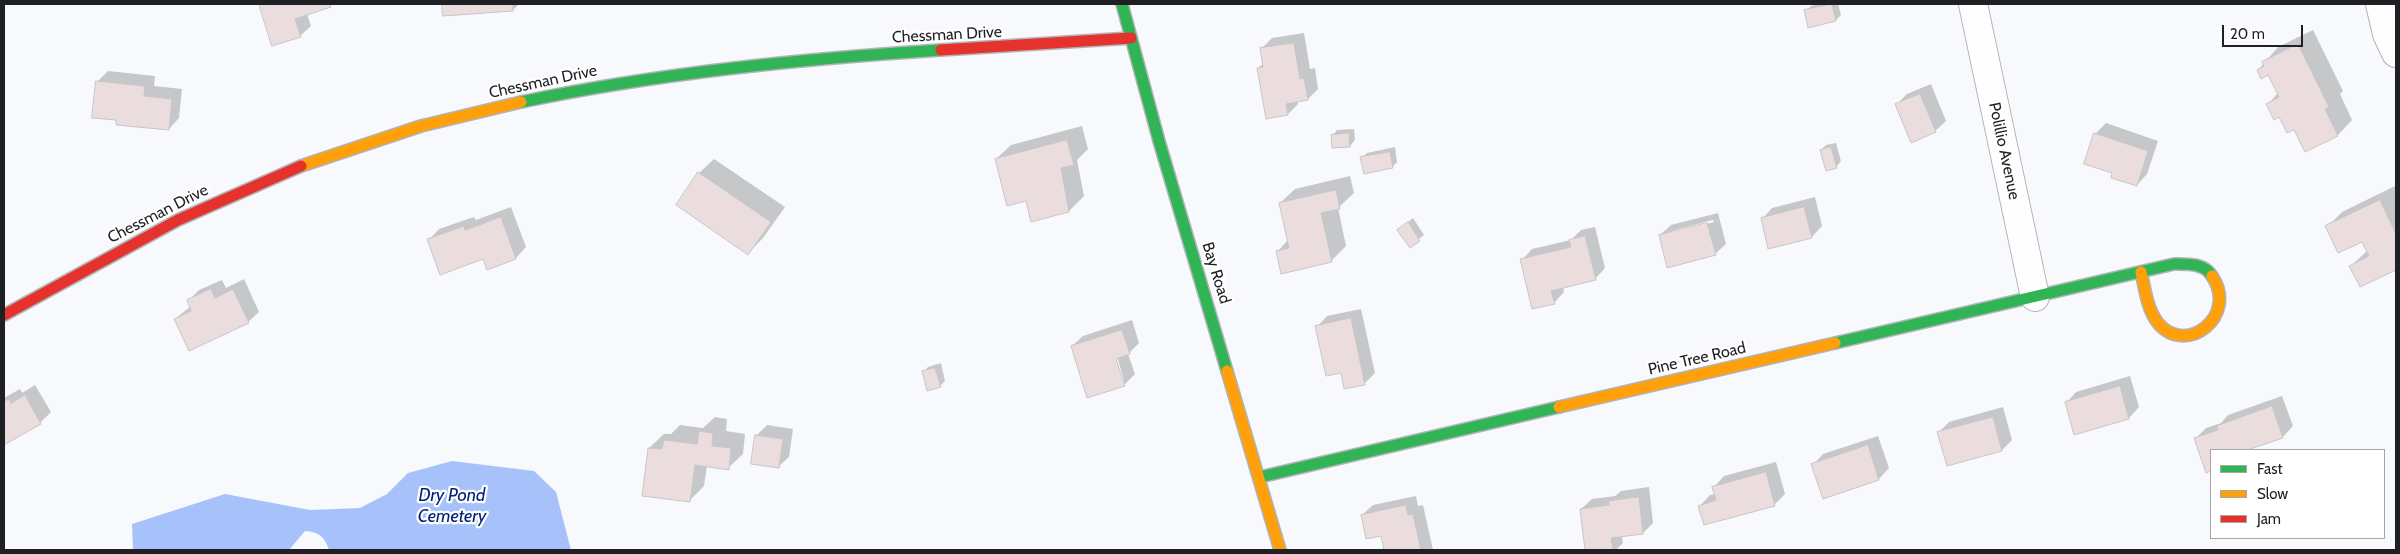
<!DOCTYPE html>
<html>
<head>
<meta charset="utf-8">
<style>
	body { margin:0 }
	#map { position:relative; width:2400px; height:554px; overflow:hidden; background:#f7f9fc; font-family:Cabin,sans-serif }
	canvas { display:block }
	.frame { position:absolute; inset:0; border:5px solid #1e2024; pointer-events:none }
	.legend { position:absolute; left:2210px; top:449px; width:175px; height:90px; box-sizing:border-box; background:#fff; border:1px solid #a5a6a7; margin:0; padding:6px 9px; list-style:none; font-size:15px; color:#1e2024 }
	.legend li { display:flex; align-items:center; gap:10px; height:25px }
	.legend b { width:25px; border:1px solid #a5a6a7 }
	.scale { position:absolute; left:2222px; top:25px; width:81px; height:22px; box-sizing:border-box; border:2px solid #1e2024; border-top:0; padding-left:6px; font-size:15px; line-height:18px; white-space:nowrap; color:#1e2024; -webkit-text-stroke:4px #fff; paint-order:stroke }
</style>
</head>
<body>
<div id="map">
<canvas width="2400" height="554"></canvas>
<div class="frame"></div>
<ul class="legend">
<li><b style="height:6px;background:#30b455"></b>Fast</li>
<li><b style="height:6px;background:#ff9f0a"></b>Slow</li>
<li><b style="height:6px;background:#e5322d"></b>Jam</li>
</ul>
<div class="scale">20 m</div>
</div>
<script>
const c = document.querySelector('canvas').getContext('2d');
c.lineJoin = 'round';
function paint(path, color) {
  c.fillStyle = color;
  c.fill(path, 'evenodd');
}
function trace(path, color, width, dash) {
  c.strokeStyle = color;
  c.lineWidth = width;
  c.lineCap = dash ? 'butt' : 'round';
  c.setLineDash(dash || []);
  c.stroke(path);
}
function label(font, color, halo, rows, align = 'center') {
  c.font = font + ' Cabin,sans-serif';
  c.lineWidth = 4.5;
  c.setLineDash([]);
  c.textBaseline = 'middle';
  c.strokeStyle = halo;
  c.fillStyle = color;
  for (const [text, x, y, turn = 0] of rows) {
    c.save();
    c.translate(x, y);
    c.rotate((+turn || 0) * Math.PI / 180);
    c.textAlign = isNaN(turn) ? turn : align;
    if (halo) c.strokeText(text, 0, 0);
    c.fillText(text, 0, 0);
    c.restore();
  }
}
paint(new Path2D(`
	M452,461L534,471L556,492L571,550H329C325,537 319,532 305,531L289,550H133L132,524L225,494L310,510L360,508L387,494L408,473Z`), '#a7c2fb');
paint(new Path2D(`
	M260,4H333L307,14L311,26L300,36L273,45Z
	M443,4H519L513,10L444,15Z
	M1820,4H1838L1841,15L1836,20L1806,11L1811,6Z
	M2313,30L2343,91L2340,94L2352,120L2338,135L2306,150L2295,129L2268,104L2278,93L2269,73L2258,70L2278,47Z
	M1304,33L1310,69L1315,68L1318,89L1308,99L1298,101V104L1288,114L1258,68L1264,63L1261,49L1272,38Z
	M108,71L155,76L154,86L182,89L179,118L169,129L117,119L97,82Z
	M1931,84L1946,121L1935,131L1897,104L1907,94Z
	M2106,123L2158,141L2147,174L2137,185L2114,172L2095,134Z
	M1082,126L1088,149L1077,160L1084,196L1069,211L1032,220L1027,199L996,159L1011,145Z
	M1354,129L1355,140L1350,146L1332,136L1337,130Z
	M1836,143L1841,161L1836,167L1821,150L1826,145Z
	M1395,147L1397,162L1392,167L1362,158L1367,153Z
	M714,159L785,207L763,238L748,253L699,173Z
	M1350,176L1354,193L1338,208L1346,246L1332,260L1277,252L1288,240L1280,203L1295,189Z
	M2395,186L2396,269L2360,286L2351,266L2368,250L2363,240L2327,227L2342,212Z
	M1815,197L1822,226L1812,237L1762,219L1772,208Z
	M511,207L526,247L516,258L488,268L484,258L429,240L439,229L474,217L476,220Z
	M1718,213L1726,244L1715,254L1660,235L1671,225ZM1713,220L1714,222L1671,233V231Z
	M1413,218L1424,235L1410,246L1398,230Z
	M1595,227L1605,268L1595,279L1563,286L1564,292L1554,303L1522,260L1532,249L1571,240L1581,230Z
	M244,279L259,312L248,322L175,319L191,306L188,301L199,290L222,280L226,288Z
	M1361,309L1375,373L1364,384L1342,372L1317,327L1327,316Z
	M1132,320L1139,343L1128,354L1135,374L1124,385L1072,346L1083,336ZM1113,353H1116L1124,380H1122Z
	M941,363L945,381L940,386L923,372L928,367Z
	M2130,376L2139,407L2129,418L2066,403L2076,392Z
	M35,385L51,412L40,423L4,443V398L20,389L22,393Z
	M2282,396L2293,426L2283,437L2244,450H2211V470L2207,471L2195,439L2206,428L2221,423L2228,415Z
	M2003,407L2012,440L2002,450L1939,432L1949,422Z
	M715,417L727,419L726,431L745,434L743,454L728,468L707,466L704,486L690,500L649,448L664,434H671L680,425L703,428Z
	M767,425L793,429L789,457L778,467L756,436Z
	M1878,436L1889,468L1879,479L1824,497L1813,465L1823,454Z
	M1776,462L1785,494L1774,505L1700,506L1710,495L1716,494L1714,487L1724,476Z
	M1649,487L1653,523L1643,533L1622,536L1623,543L1616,550H1586L1581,509L1592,499L1615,496L1621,491Z
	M1416,496L1418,506L1423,505L1433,550H1384L1382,535L1362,515L1373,505Z`), '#0003');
const building = new Path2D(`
	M259,4H330L331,7L295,19L301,37L272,46Z
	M442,4H513V11L443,16Z
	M1832,4L1836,21L1808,28L1804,10Z
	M1294,43L1300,79L1304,78L1308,100L1286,104L1288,115L1266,119L1257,68L1263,67L1260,48Z
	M2298,44L2329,107L2325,109L2338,136L2305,152L2294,130L2287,133L2279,117L2274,120L2266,104L2279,97L2268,75L2261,79L2257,70L2264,66L2262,62Z
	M96,81L145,86L144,96L172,99L169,130L116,125V120L92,118Z
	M1920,94L1936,132L1911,143L1895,104Z
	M1349,133L1350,147L1332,148L1331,135Z
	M2094,133L2148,151L2137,186L2111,178L2112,173L2084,164Z
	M1067,140L1074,165L1061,168L1069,212L1031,222L1026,201L1007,206L995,159Z
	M1831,147L1837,168L1826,171L1820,150Z
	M1390,152L1393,168L1364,174L1360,157Z
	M698,172L771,222L748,255L676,205Z
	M1336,190L1340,209L1321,213L1332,262L1281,274L1276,251L1289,248L1279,203Z
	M2380,200L2396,234V270L2360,287L2349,266L2369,256L2362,242L2338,253L2325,226Z
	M1804,207L1812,238L1768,249L1761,218Z
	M501,217L516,259L487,270L483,259L440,275L427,239L464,226L465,230Z
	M1408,222L1420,241L1410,248L1397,230Z
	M1707,223L1716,255L1667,268L1659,235Z
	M1585,236L1596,280L1551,291L1555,304L1532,309L1520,259L1571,247L1569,240Z
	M211,289L215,298L233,289L249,323L189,351L174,319L191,311L187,300Z
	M1351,318L1365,385L1344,389L1341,373L1326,376L1315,326Z
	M1122,330L1130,354L1116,359L1125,386L1087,398L1071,346Z
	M935,368L941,387L927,391L922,371Z
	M2120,386L2129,419L2074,435L2065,402Z
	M25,395L41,424L4,445V401L9,399L11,403Z
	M2272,406L2283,438L2247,450H2211V471L2206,473L2194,438L2218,430L2217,426Z
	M1993,417L2002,451L1947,466L1937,432Z
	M699,431L713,433L712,446L731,448L729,470L695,465L690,502L642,496L648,448L662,449L664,440L697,444Z
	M755,435L783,439L779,468L751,464Z
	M1868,445L1879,480L1823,499L1811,464Z
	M1766,472L1775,506L1704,525L1698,506L1716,500L1712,487Z
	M1639,497L1643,534L1611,538L1613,550H1585L1580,509L1609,505V501Z
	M1406,505L1408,515L1413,514L1421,550H1384L1381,536L1366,539L1361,515Z`);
paint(building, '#ebdcde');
trace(building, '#c7c6c7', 1);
const street = new Path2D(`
	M1973,4L2035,297
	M2380,4L2387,34L2396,53`);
const fast = new Path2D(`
	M1122,4L1159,141L1227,371
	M521,102C659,73 801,59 941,50
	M1835,343L2174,264C2188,264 2204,263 2212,276
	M1260,477L1559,407`);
const slow = new Path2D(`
	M301,166L421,126L521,102
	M2141,272C2145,289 2147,309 2158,323C2186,357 2239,316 2212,276
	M1227,371L1280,550
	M1559,407L1835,343`);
const jam = new Path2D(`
	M941,50L1131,38
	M4,315L178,220L301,166`);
trace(street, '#b1b4b7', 30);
trace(fast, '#b1b4b7', 14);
trace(slow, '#b1b4b7', 14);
trace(jam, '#b1b4b7', 14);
trace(street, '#fefeff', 28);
trace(fast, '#30b455', 11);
trace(slow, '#ff9f0a', 11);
trace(jam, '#e5322d', 11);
label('16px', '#1e2024', '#fff', [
	["Chessman Drive",947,35,-3],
	["Chessman Drive",543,82,-12],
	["Polillio Avenue",2004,151,78],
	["Chessman Drive",158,214,-27],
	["Bay Road",1216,273,73],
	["Pine Tree Road",1697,359,-13]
]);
label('italic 18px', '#032079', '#fff', [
	["Dry Pond",452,496],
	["Cemetery",452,517]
]);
</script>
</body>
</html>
